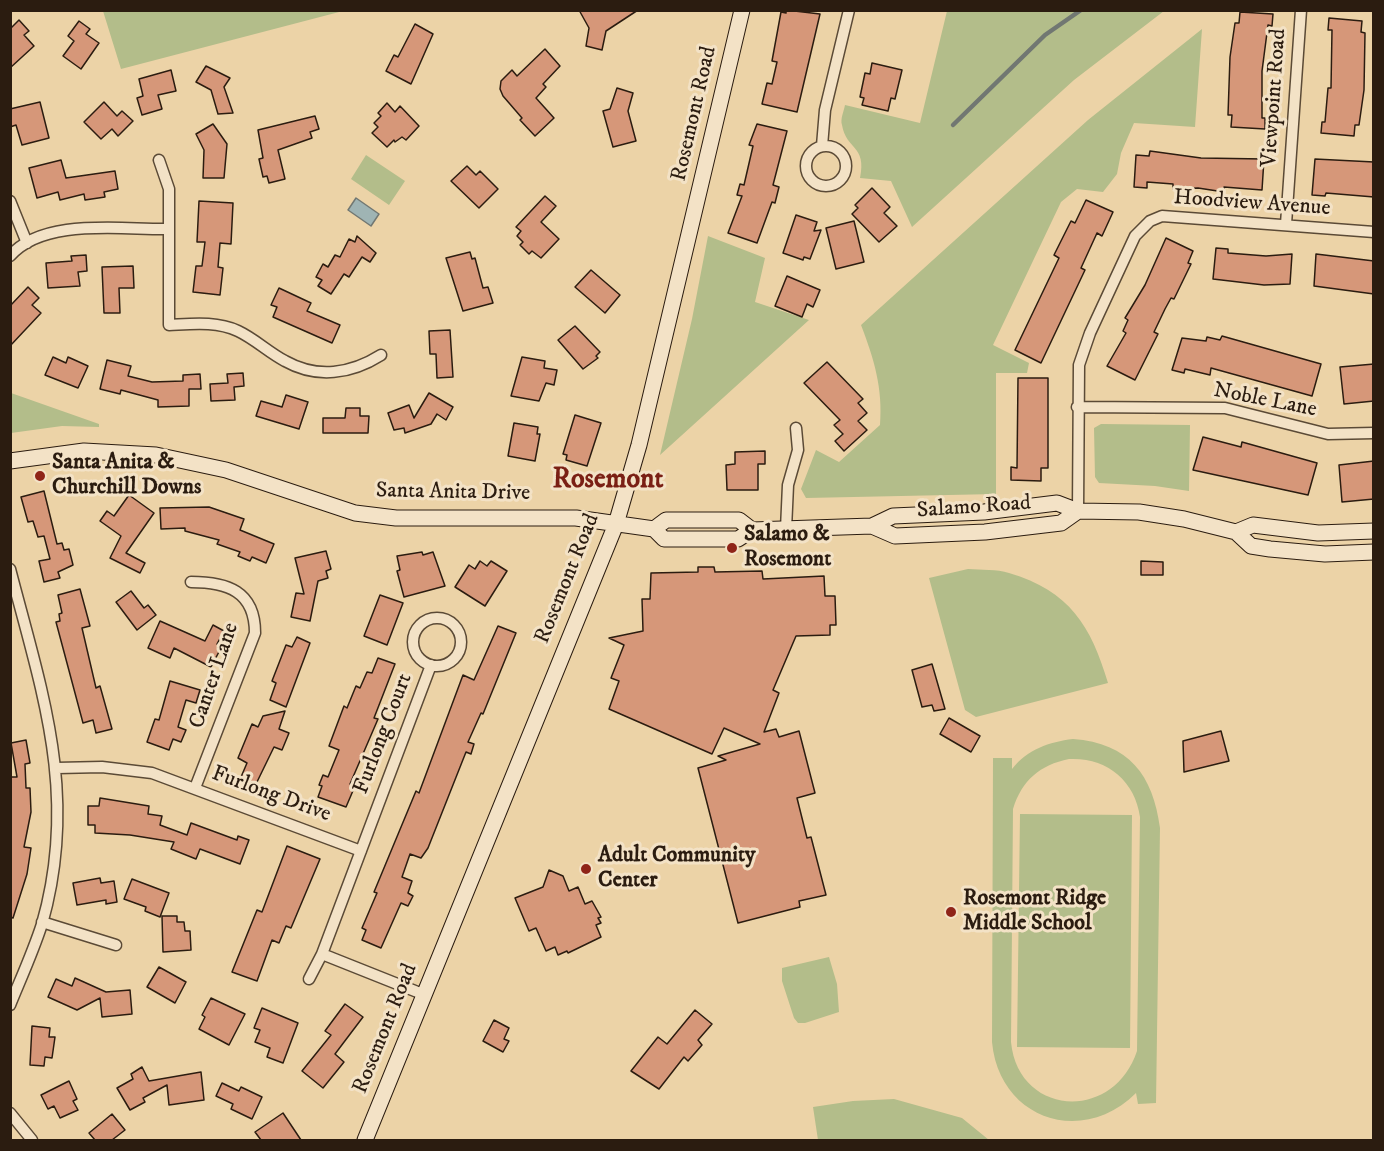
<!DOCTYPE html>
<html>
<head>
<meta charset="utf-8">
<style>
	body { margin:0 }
	#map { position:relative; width:1384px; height:1151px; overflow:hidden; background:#ecd3a7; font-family:"IM FELL DW Pica",serif }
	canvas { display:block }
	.frame { position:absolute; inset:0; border:12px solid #2b1c10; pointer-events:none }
</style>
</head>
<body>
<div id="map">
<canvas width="1384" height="1151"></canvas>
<div class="frame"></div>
</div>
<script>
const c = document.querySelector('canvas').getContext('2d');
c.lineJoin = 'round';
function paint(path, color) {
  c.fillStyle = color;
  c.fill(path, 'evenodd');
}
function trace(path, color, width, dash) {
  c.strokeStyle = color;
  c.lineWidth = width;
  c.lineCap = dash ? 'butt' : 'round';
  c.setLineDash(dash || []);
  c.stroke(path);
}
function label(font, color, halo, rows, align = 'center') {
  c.font = font + ' "IM FELL DW Pica",serif';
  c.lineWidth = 6;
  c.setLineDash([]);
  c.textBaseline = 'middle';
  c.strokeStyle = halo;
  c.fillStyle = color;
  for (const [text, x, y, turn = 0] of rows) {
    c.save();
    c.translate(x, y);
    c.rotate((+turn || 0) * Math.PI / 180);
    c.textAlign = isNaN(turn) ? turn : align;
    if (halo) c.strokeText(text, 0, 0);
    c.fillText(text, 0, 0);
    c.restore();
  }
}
paint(new Path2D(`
	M103,11V10L343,11L121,69Z
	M947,11H1164L1074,80L912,227L891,181L860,178C867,145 846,150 842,125C840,119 844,111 845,105L920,123Z
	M1202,29L1195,127L1134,123L1121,153L1117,174L1103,192L1077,189L1061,202L993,345L1029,363L1027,373H996V494L806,498L801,489L816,450L839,462L880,425C883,388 874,359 861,325L1088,120Z
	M366,155L405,181L389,205L351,179Z
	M708,236L765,258L755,302L809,320L660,455L692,319Z
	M11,393L99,424V427L62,426L11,433Z
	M1101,424L1190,425L1189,491L1155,486L1099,483L1095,477L1094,428Z
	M968,569C981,570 997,569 1009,573C1070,591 1091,626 1108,683L976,717L965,710L929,578Z
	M1073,739C1129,743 1153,775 1160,828L1156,1103L1138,1104L1136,1093C1082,1147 999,1119 992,1042L993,758H1012V769C1028,749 1049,742 1073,739ZM1069,759C1106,757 1135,780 1140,817L1137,1051C1113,1123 1018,1116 1011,1042L1013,809C1022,780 1040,765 1069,759Z
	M1020,814L1132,815L1130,1048L1017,1047Z
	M829,957L837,984L839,1012L805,1023H798L794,1018L782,981V968Z
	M894,1099L962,1118L989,1140H818L813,1107L853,1101Z`), '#b3bd8a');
const water = new Path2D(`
	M356,198L379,214L371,226L348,210Z`);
paint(water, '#9fb4b4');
trace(water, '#717772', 1.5);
trace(new Path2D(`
	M953,125L1045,35L1081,10`), '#717772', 4.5);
const building = new Path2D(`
	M579,10H638L606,31L602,50L586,46L589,28Z
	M786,10L820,14L797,112L762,104L767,83L772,84L777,62L772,61L781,12L786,13Z
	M1240,12L1273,14L1272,26L1268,25L1262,71V118H1265V129L1231,127L1232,115H1228L1230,57L1235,23H1239Z
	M1329,18L1362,21L1361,32L1365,33L1364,90L1359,125H1355L1354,136L1321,133L1322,122H1325L1328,88H1331L1332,30H1328Z
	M19,20L29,31L24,35L34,46L10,68V29Z
	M79,21L90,29L86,34L99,43L81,69L63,56L74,41L68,36Z
	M415,24L433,34L411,84L386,71L394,55L398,57Z
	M545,49L560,66L543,84L546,87L536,98L554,118L535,136L520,120L522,118L503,96L500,89L501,81L512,70L517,76Z
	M872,63L902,70L895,99L891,98L888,111L862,105L864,98L860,97L865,73L870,74Z
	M206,66L230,78L224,87L233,113L218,114L211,90L196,82Z
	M171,70L176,91L158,95L162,109L142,115L137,98L143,96L139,79Z
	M617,88L633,93L628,111L636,141L613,147L603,111L610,109Z
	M40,102L49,138L22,145L16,125L10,127V109Z
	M104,102L117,116L122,111L133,121L118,136L112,129L101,139L84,122Z
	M387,103L395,112L400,106L419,126L406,140L402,137L395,142L394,140L387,147L372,133L378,127L374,123L381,116L378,113Z
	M315,116L319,129L310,132L312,138L278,150L285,179L269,183L267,176L263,177L259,159L263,158L258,130Z
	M213,124L227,144L224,178H203L204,150L196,134Z
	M757,124L787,131L773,185L779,187L775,203L772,202L757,243L728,233L742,196L737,195L740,184L744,185L753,146L749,145Z
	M1150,151L1201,158L1264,159L1262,190L1224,187V192L1198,188L1173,189V184L1147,182V188L1134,187L1136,155L1149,156Z
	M1315,159L1374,162V197L1326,193L1325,196L1312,195Z
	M61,160L66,178L115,171L118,189L104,192L105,197L85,200L84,194L60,200L58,192L37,198L29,168Z
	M467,166L476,175L480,171L498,189L479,208L451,181Z
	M872,188L890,207L884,213L897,226L879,242L852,214L858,208L855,205Z
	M545,196L556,206L541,222L559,239L541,258L532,251L529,254L520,245L523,242L517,236L521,231L516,227Z
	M1086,200L1113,212L1102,236L1097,233L1081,268L1085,270L1041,363L1015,350L1059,258L1054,255L1071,221L1075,223Z
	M199,201L233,203L231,244L220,243L218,267L223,268L220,295L193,292L196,266H202L205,242H197Z
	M796,215L817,222L814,231L821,230L810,259L804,257L803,260L783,253Z
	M854,221L864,262L836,269L826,228Z
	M357,236L376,253L370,262L362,257L349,277L344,274L331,294L318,286L322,280L316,277L323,264L328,267L335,255L340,257L349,239L355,242Z
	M1166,238L1193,251L1188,263L1191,264L1174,299L1171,298L1165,309L1154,332L1158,334L1135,380L1107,366L1126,333L1123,331L1128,320L1125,318L1145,285Z
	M1216,248L1228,249V253L1266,256L1292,254L1290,284L1264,285L1213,279Z
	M470,252L472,259L475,258L483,288L488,287L493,303L463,311L446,258Z
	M1316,254L1374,261V294L1314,286Z
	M86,255L87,271L78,272L80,286L48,288L46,263L72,261L71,256Z
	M133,266L134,288H119L120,313H104L102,267Z
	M591,270L620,295L605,313L575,287Z
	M787,276L820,290L813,307L807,304L802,317L775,306Z
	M28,287L39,298L32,305L41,313L10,346V306Z
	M279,288L311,303L307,311L340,325L332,343L273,317L277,307L271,305Z
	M575,326L600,352L596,356L598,358L583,369L558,340Z
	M450,330L453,377L437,378L436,354H430L429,331Z
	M1222,336L1321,364L1312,396L1211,368L1210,375L1185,369L1184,373L1172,370L1182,338L1206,341L1207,337L1220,340Z
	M53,357L66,363L68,357L88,366L78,388L45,375Z
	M522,357L545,361L544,368L557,370L554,385L546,383L539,401L511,396Z
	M107,360L131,366L128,376L152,382L183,381V375L200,374L201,389H189V406L158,407V400L121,390L120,394L100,389Z
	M827,362L863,399L858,403L867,413L858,421L867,430L844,451L835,441L843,434L834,425L840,420L804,383Z
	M1374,364V401L1344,404L1340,367Z
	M243,373L244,386L234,387L235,400L211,401L210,384L228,383L227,374Z
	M1018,378H1048V468H1041V481L1011,480V467L1017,468Z
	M429,393L453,407L446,420L437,414L431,424L405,433L404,428L394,430L388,413L409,405L414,418Z
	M286,395L308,402L299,429L256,416L261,401L282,407Z
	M346,408H360V416H369L368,433H323V418H345Z
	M575,415L601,423L587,466L566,460L567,455L563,454Z
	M514,423L538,427L537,434H540L535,461L508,456Z
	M1203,437L1241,447L1242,442L1317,463L1308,495L1193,470Z
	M765,451V464H758V490H727L726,465L735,464V452Z
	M1374,461V499L1342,502L1339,465Z
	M44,491L57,544L62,543L64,550L69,549L73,565L58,572L60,578L44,582L39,561L50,559L44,536L38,537L33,521L28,522L21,497Z
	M129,495L154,513L126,553L145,563L140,573L110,558L121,536L100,521L107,511L114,516Z
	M209,507L244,519L240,530L274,544L266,563L252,557L250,561L238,556L240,552L217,544L219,540L185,531V528L161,529L160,508Z
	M326,551L331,569L326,571L328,578L318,581L310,621L291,617L296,593L304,594L295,558Z
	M422,552L423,555L433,552L445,586L404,597L397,571L400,570L397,556Z
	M480,561L487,566L491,561L507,571L485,606L455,587L469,565L475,569Z
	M1141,561L1163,562V575H1141Z
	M698,567H714L715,572L762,571L763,579L824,576L825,596H835L836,625H830V635L796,636L773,690L779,693L764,732L776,729L779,737L799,731L815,793L797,798L807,838L811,837L826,895L799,901L800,907L738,923L698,768L726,760L718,756L760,744L724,728L712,754L609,709L619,681L611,678L624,645L609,638L643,631L642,599H650L651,573L698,572Z
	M80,589L90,626L82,628L96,688L100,686L112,729L96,733L93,720L83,723L56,622L60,621L59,614L62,613L58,595Z
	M131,591L144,608L148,605L156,615L137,630L116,602Z
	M380,595L403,603L387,645L364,636Z
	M160,621L205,641L213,625L224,631L217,644L222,646L211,667L174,648L170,658L148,648Z
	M498,626L516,633L483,714L481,713L468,742L474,744L471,754L466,752L428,848L421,858L410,854L402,877L412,881L408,893L413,896L408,906L401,903L381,948L362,940L366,930L362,928L377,893L374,892L416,791L419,793L463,675L474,680Z
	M297,637L310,643L286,707L270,700L276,683L272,681L286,645L292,647Z
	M378,658L395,664L374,718L378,719L350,784L355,786L346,807L318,797L322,786L319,785L323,775L328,777L339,750L329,746L344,706L347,708L356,686L360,688L367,672L372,673Z
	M932,664L945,709L934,711L932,705L922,707L912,670Z
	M170,681L200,690L196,703L186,700L178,727L186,730L181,742L173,739L169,750L147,742L155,719L159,720Z
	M285,711L279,729L289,733L282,750L274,747L256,784L241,777L247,763L238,758L252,724L258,727L263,716Z
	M949,718L980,736L971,752L940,734Z
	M1221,731L1229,761L1184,772L1183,741Z
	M26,740L30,763L25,764L26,788H30L31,812L24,847L31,848L27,874L13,918L10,917V777H17L11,743Z
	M100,798L149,806L148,814L162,816L160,825L187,835L191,823L237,840L238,836L249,840L240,864L200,849L196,859L171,849L174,842L130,835L95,833V825H88V806H99Z
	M287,846L320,859L291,928L286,926L279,943L272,940L257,981L232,972L257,910L262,912Z
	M549,870L563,876L569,891L578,887L585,904L592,901L601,917L598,918L601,923L596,925L601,937L568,953L567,951L558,955L555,947L546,951L536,928L529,931L515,898L543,887Z
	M100,878L101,883L114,881L117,902L106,904V900L77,905L73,883Z
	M132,879L169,893L160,917L145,911L146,907L124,899Z
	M162,916H177V922H184L185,931H190L191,950L163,952Z
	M159,967L186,982L175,1003L147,987Z
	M75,978L106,992L130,990L132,1014L102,1017L100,998L77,1010L48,997L56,979L72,986Z
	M211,998L245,1014L229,1045L199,1029L205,1017L202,1015Z
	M345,1004L363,1017L335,1054L344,1062L323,1088L302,1071L331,1035L325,1031Z
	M262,1008L298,1023L283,1063L267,1057L270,1048L255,1042L260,1030L254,1028Z
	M695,1010L712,1024L698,1040L702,1045L688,1061L684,1057L659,1089L631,1071L658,1037L667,1044Z
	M494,1020L509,1028L504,1039L509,1041L503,1052L483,1041Z
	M32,1026L50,1028L49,1037H55L52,1058L45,1057L44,1066L30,1065Z
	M142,1067L149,1081L201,1072L204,1100L169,1105L167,1085L143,1098L145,1102L130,1110L117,1088L133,1079L131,1074Z
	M69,1081L77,1099L73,1101L78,1110L60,1118L54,1106L48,1109L41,1095Z
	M222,1083L239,1091L241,1087L262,1097L252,1119L231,1109L233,1104L216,1096Z
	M283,1113L301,1140H261L255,1132Z
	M112,1114L125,1130L112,1140H95L89,1133Z`);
paint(building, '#d69779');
trace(building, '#2b1c10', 1.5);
const street = new Path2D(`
	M822,146L825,110L849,10
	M806 166a20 20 0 1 1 40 0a20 20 0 1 1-40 0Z
	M159,160L169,189V325C192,324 216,321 238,331C255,339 268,352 285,361C317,379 351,374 381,355
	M10,201L27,243
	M1286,224L1301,10
	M10,256C44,217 122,230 169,229
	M1077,407L1225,408L1328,434L1374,433
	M1078,511L1079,365L1090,333L1135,236L1150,221L1162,216L1374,232
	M786,529L788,485L798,450L796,428
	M10,569C42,692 79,795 42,924C33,952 21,978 10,1005
	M191,582C227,582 255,591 255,633L195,788
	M413 642a24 24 0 1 1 48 0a24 24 0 1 1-48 0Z
	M57,768L102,767L152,773L361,851
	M42,922L116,945
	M322,954L425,995
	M309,979L322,954L431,665
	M10,1113L32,1140`);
const secondary = new Path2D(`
	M10,461L84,451L156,455L226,470L355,513L396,518H576L654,529L664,539H738L752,530L872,526L895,536L985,532L1061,523L1078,511
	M872,526L893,516L984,512L1057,503L1078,511L1139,512L1184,519L1236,532L1251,546L1270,549L1325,554L1374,552
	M654,529L666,520H739L752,530
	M1236,532L1253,525L1318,533L1374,531
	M365,1140L616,524L639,445L742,10`);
trace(street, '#5b4a36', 13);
trace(secondary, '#2b1c10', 17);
trace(street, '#f3e2c6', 10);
trace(secondary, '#f3e2c6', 15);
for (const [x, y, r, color] of [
	[40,476,6,"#8f2418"],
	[732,548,6,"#8f2418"],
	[586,869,6,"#8f2418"],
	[951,912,6,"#8f2418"]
]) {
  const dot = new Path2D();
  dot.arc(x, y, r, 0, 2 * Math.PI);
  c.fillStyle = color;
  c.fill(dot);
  trace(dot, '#f3e2c6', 2);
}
label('22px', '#2b1c10', '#f3e2c6', [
	["Viewpoint Road",1275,98,-86],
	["Rosemont Road",695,114,-77],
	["Hoodview Avenue",1252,204,4],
	["Noble Lane",1265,401,11],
	["Santa Anita Drive",453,493,1],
	["Salamo Road",974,508,-4],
	["Rosemont Road",568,579,-68],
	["Canter Lane",215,676,-71],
	["Furlong Court",384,734,-69],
	["Furlong Drive",271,795,20],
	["Rosemont Road",386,1029,-68]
]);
label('bold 22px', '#2b1c10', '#f3e2c6', [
	["Santa Anita &",52,463],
	["Churchill Downs",52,488],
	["Salamo &",744,535],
	["Rosemont",744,560],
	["Adult Community",598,856],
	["Center",598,881],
	["Rosemont Ridge",963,899],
	["Middle School",963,924]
], 'left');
label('bold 28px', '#7a1f14', '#f3e2c6', [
	["Rosemont",608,481]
]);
</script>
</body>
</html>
